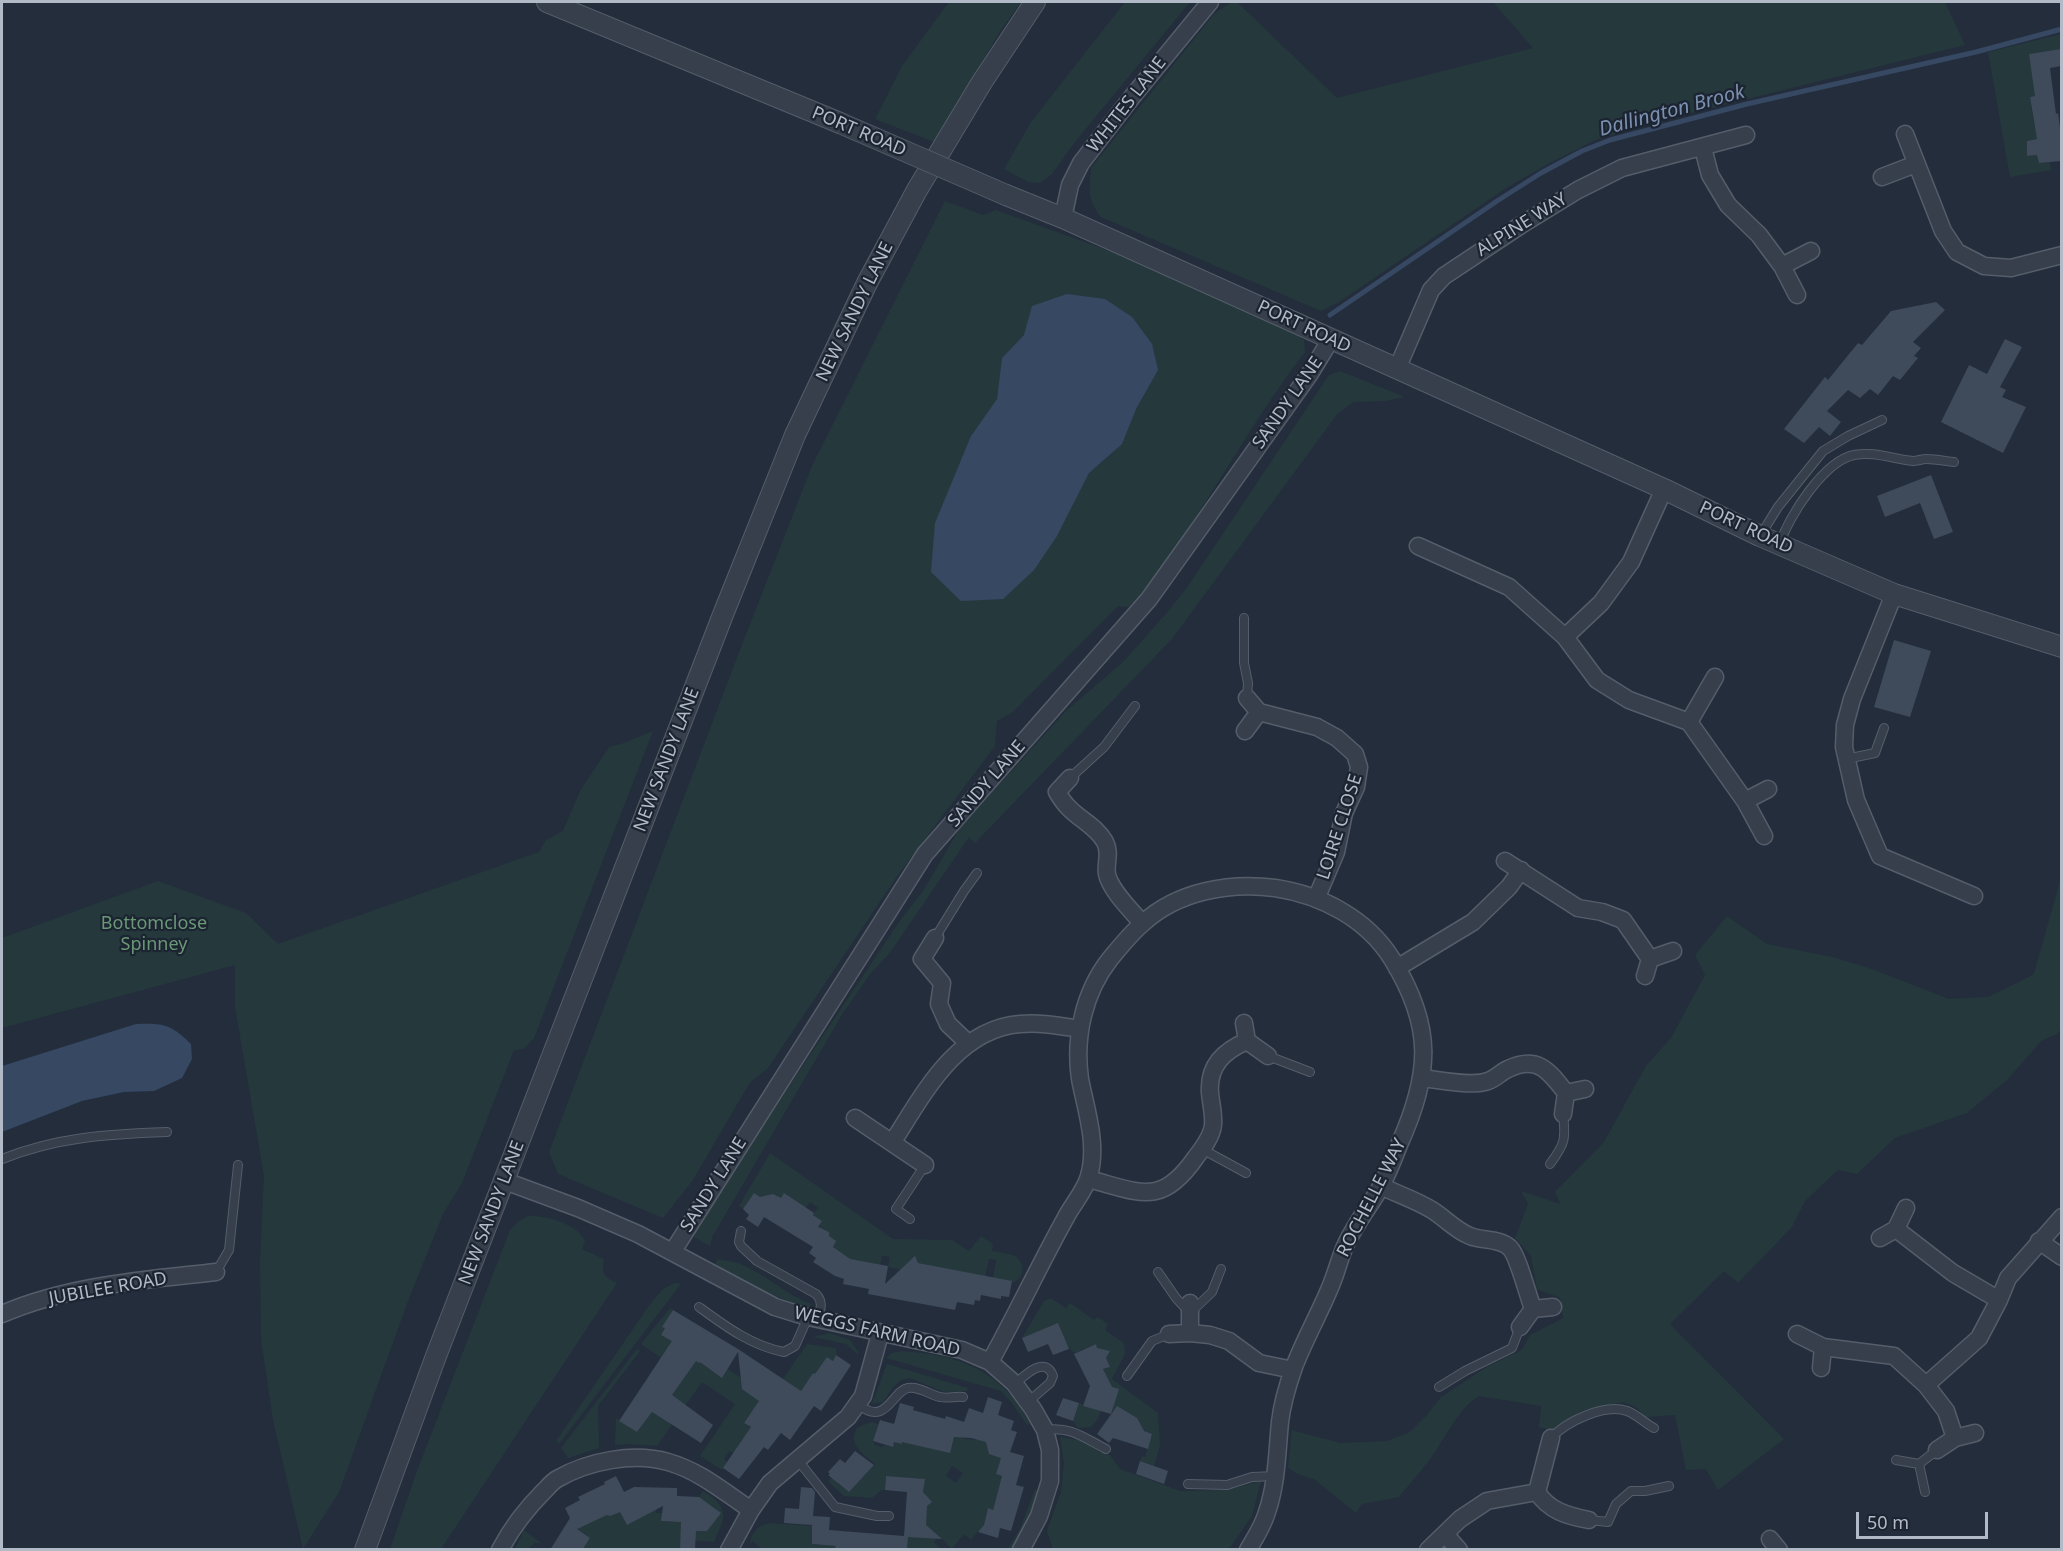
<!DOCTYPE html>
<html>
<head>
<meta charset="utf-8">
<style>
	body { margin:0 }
	#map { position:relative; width:2063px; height:1551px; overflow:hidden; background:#232d3c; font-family:"Noto Sans",sans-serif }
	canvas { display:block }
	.frame { position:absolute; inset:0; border:3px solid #b2bac8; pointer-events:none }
	.scale { position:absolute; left:1856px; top:1512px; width:132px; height:27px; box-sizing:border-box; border:3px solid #b2bac8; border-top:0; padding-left:8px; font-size:18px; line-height:21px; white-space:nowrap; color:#b2bac8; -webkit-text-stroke:4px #1c2431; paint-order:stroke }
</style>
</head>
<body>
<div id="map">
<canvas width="2063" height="1551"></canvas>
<div class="frame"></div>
<div class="scale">50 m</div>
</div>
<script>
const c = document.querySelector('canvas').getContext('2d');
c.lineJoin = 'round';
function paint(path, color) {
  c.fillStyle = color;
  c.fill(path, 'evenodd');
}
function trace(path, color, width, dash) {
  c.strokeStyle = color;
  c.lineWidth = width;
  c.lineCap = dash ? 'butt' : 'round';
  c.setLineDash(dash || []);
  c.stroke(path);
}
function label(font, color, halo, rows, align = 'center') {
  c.font = font + ' "Noto Sans",sans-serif';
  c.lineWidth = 4.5;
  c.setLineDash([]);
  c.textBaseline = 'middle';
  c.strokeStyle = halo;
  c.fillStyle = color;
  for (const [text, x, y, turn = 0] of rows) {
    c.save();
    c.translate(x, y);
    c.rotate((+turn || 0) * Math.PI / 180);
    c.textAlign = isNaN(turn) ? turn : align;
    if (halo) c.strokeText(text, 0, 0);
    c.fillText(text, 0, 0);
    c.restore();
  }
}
paint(new Path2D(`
	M949,2H1021L1001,30L934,142L875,119L902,66Z
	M1125,2H1190L1075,142L1052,174L1040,183L1028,182L1004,169L1031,122Z
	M1232,2H1237L1337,98L1533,48L1493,2H1945L1965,45L1658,121L1595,140L1548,164L1506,188L1339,302L1321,311L1101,217C1087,200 1089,189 1091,168L1215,13Z
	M2061,34V49L2029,54L2037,96L2030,97L2034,125L2036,128L2050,137L2027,141V156L2037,155L2039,163L2050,162L2051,170L2010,177L1988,52Z
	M945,201L983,215L996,210L1134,260L1289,330L1304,340L1305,352C1260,410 1225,474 1184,535C1167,561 1153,588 1128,607L1118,606L1013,712L997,721L995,746L898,875L768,1068L749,1084L693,1180L663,1218L558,1174L549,1152L743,642L812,466ZM1024,335L1137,407L1122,444L1089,473L1057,536L971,436L997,399L1002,358Z
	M1340,371L1405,397L1386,401L1354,402L1338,413L1172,639L975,843L969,837L889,954L870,974L843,1013L721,1222L712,1237L710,1246L695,1238L694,1232L702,1217L899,922L923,891L960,828L1066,711L1123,662L1165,615L1186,589L1329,375Z
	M653,731L534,1038L524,1049L514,1050L462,1183L443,1214L408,1301L339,1492L303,1549L273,1420L261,1339L260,1262L264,1176L235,1007V965L2,1028V938L158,881L246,913L278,944L539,852L546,840L563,831L580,791L609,747L624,743Z
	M2061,878V1029L2057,1034L2041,1041L2008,1079L1967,1113L1895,1138L1857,1174L1838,1170L1805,1201L1792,1227L1738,1283L1724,1271L1670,1324L1784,1439L1718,1490L1706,1469L1686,1470L1675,1415L1646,1417L1636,1407L1623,1402L1583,1410L1551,1430L1539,1427L1541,1406L1479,1396C1461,1407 1451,1427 1440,1444C1429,1463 1413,1480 1399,1497L1362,1504L1356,1513L1315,1480L1298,1474L1288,1468L1292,1430L1340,1443L1387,1441L1410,1432L1427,1415L1440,1398L1488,1366L1522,1350L1530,1335L1563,1318L1560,1298L1537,1289L1531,1256L1515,1238L1528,1204L1521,1191L1560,1204L1555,1192L1604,1142L1646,1066L1671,1038L1705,975L1695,955L1727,916L1767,944L1832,957L1872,969L1949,999L1988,997L2031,976L2034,973Z
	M770,1153L893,1239L952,1240L969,1251L981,1236L993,1244L992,1251C998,1252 1006,1253 1012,1255C1025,1260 1026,1275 1015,1282L993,1279L996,1260L989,1259L984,1281L978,1275L918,1263L916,1259L913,1258L908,1271L888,1267L890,1257L882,1256L879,1270C853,1261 835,1263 828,1232L818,1228L822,1221L813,1215L818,1208L810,1202L798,1219V1203L785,1193L778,1202L776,1195H769L765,1201L754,1193L743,1209L739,1206Z
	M528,1216C546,1215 578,1224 585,1241L582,1249L604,1259C601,1273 604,1277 617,1283L441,1549H390L417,1471L510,1230L519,1221Z
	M718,1259C727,1261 737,1262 745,1266C769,1277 787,1295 811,1304L810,1308C775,1299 745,1281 715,1264Z
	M674,1283L681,1284L559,1444L556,1441L648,1307L662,1290Z
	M1051,1298L1066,1308L1070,1303L1094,1320L1098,1317L1108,1324L1105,1330L1124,1343L1125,1354L1112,1379L1158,1413L1160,1446L1154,1466L1140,1461L1142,1456L1145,1457L1152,1434L1137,1429L1112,1413L1114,1403L1108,1394L1089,1388L1108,1379L1103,1369L1110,1367L1106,1358L1108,1354L1106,1350L1098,1351L1095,1344L1075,1353C1065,1347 1062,1334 1058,1324L1022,1338L1044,1301Z
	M670,1308L673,1310L663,1327L665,1328L661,1335H672L686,1354L699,1363L704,1356L722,1378L728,1369L770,1398L807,1344L836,1348V1355L833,1361L827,1357L820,1378L813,1373L790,1408L755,1419L749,1415L744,1423L751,1428L734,1453L729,1451L724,1459L728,1462L722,1470L700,1456L735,1404L702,1382L657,1446L629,1444L615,1445L616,1418L637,1432L652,1412L657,1415L686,1375L641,1344Z
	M829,1333L850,1340L859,1353L857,1354L846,1344L813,1337Z
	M637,1349L640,1351L598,1406L599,1448L568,1458L561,1448Z
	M902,1351C959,1355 1002,1370 1030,1424L1027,1425L1012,1403L1001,1391L886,1358L892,1353Z
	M887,1364L968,1388L967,1391L944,1392L910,1378L901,1380L893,1387L883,1402L872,1404Z
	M1079,1403L1101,1411L1098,1419L1091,1427L1078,1428L1073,1421Z
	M871,1422L878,1424L873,1442L875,1445L882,1447L885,1445L892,1447L894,1442L902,1444L906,1428L949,1452L956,1432L964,1439L978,1440L980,1434L992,1438L988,1450L989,1454L994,1455L1000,1448L1011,1450L1000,1461L996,1474L1002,1476L993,1510L988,1509L982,1532L979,1530L971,1540L964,1534L952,1549L939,1536L934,1542L941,1549H907L908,1537L926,1529V1507L930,1504L923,1496L924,1479L886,1476L885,1490H882L872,1498L844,1496L828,1481L834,1475L837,1483L849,1492L875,1464C864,1454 847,1445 857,1428ZM952,1466L963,1473L956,1483L946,1476Z
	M1060,1437L1084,1441L1098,1451L1110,1455L1120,1469L1180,1491L1227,1490L1261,1481L1252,1516L1229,1549H1053L1047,1531L1061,1492L1064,1463Z
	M1035,1489L1038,1492L1023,1532L1012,1549L1007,1550L1020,1529Z
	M703,1491C730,1508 726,1516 714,1542L681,1540L680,1549H582L590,1538L571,1524L619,1510L627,1525L636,1520L633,1513L656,1503V1513H662V1521L675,1522L676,1515L703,1531H707L720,1513L699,1497Z
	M770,1523L812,1526V1544L836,1546V1548L851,1550H763L753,1541L750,1544C752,1531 757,1526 770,1523Z
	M524,1530L541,1543H535L527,1549H515Z`), '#25393d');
paint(new Path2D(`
	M1067,294L1105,299L1132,317L1152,344L1158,370L1137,407L1122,444L1089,473L1057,536L1034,570L1003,599L961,601L931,572L935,523L971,436L997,399L1002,358L1024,335L1032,306Z
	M136,1024C163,1023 171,1024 191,1044L192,1059L182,1078L154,1091L124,1092L82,1101L2,1132V1066Z`), '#374863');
trace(new Path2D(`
	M1330,315L1497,201L1541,173L1582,151L1610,140L1747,104L1976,52L2062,29`), '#374863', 5);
paint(new Path2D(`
	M2061,49V66L2050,68L2056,114L2058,113L2060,128L2061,127V161L2039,163L2037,155L2027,156V141L2037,139L2030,97L2035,96L2029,54Z
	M1936,302L1945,310L1913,342L1921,348L1914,356L1918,358L1900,380L1893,376L1878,395L1870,389L1860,398L1848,390L1827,411L1841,422L1830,436L1819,427L1804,443L1784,429L1825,377L1828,380L1858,343L1862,345L1891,311Z
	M2005,339L2022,347L2000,387L2006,390L2002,397L2026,407L2003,453L1941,422L1969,365L1987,374Z
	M1931,475L1953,532L1934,539L1920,503L1885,517L1877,496Z
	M1894,640L1931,651L1910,717L1874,707Z
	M754,1193L760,1197L773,1194L781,1198L784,1193L814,1213L813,1215L822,1221L818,1227L829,1232V1236L836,1241L833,1247L850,1259L888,1266L885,1284L915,1256L918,1263L1012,1281L1009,1297L1001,1296V1299L981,1295L980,1301L975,1300L974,1305L957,1302L955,1310L868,1294L869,1289L843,1284L844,1279L835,1276L813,1262L816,1258L809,1253L813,1247L764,1217L758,1227L746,1219L749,1215L743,1209Z
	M673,1310L738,1349L801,1391L813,1373L815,1374L827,1357L833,1361L836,1355L851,1365L821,1411L814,1406L790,1440L781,1433L768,1450L764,1447L739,1479L723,1468L751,1427L744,1423L759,1401L742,1389L738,1352L722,1378L700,1362L699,1363L696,1361L672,1395L713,1425L701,1443L652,1412L637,1432L619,1421L672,1341L661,1335L665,1328L662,1327Z
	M1058,1323L1069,1349L1053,1355L1048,1344L1028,1352L1022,1338Z
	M1096,1344L1097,1348L1110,1351L1106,1358L1110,1367L1103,1369L1112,1387L1119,1389L1111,1414L1083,1406L1090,1386L1074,1354Z
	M988,1397L1002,1402L998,1415L1014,1421L1011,1430L1017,1432L1010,1452L1024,1456L1016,1485L1024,1487L1011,1531L1000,1528L998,1538L978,1532L984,1525L988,1508L993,1510L1002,1476L996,1474L1001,1458L989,1454L986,1442L971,1438L954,1437L950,1453L902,1442V1444L894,1442L893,1447L873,1441L880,1420L894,1424L900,1403L914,1407L913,1410L945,1419L946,1416L964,1422L969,1408L983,1413Z
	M1063,1398L1079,1403L1073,1421L1056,1415Z
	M1117,1406L1137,1418L1144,1431L1152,1434L1148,1449L1113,1438L1109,1443L1097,1434Z
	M855,1451L874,1465L849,1492L828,1475L830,1474L828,1472L840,1459L845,1463Z
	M1140,1461L1168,1471L1164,1484L1136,1474Z
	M616,1476L624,1492L634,1487L677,1488V1496L699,1497L721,1513L707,1531H696L695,1550H680L681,1522L661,1521L663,1506L627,1525L620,1512L610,1516L607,1515L577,1529L590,1538L582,1550H550L570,1518L565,1508L580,1500L578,1497L605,1484L604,1482Z
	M886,1476L925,1479L923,1492L932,1502L927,1506L926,1525L942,1539L908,1537L907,1550L835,1548L836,1546L812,1544V1517V1525L784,1523L785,1508L799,1509L801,1487L812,1488L815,1492L813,1516L830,1517L829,1530L904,1536L907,1492L885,1490Z`), '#3f4b5b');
const service = new Path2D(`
	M1760,536L1778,507L1823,451L1848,436L1882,420
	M1780,544C1788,517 1824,461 1854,455C1874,451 1893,459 1913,461C1917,461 1922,459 1926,459C1935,459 1945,461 1954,462
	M1244,618V663L1248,683L1247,698
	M1846,759L1875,753L1884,728
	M1070,778L1104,747L1135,706
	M935,938L964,891L977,873
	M1268,1056L1310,1072
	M1202,1149L1246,1173
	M2,1159C57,1137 109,1134 167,1132
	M1550,1164C1565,1144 1566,1139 1563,1114
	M910,1219L896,1209L925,1165
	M741,1231L739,1242L741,1246L757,1261L816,1294C824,1302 820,1310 818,1320
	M216,1272L229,1250L238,1165
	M1158,1272L1176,1298L1190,1313L1212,1292L1221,1269
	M699,1307C725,1326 752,1346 784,1352L795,1346L808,1317
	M1127,1376L1152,1341L1169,1334
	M1015,1384C1025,1375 1045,1355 1053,1376L1050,1383L1028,1402
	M1439,1387L1465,1371L1512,1348L1520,1327
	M858,1404C886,1428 892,1391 908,1388C919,1386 930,1395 940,1397C948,1399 955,1396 963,1397
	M1045,1430C1071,1426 1084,1438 1106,1449
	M1551,1438C1566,1422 1604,1403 1627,1411C1638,1415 1644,1423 1654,1428
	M797,1459L835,1507L877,1516H889
	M1896,1460L1919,1464L1925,1492
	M1919,1464L1937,1450
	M1188,1484L1227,1485L1252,1477L1275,1476
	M1589,1520L1608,1522L1616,1504L1631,1491H1645L1669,1486`);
const minor = new Path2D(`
	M1905,134L1943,231L1957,252L1984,266L2011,268L2062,255
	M1703,148L1710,175L1728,205L1759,235L1782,266L1797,295
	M1882,177L1916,164
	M1063,218L1070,185L1081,163L1132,97L1210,2
	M1782,266L1811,251
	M1397,369L1431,290L1444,276L1521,225L1578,190L1622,168L1746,135
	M1664,489L1631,562L1601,603L1565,637L1597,680L1629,700L1689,722L1745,801L1764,836
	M1418,546L1509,587L1565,637
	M1894,594L1852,699L1845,725L1844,747L1856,800L1880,856L1974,896
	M1247,698L1259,712L1317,727L1337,738L1355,754L1359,767L1356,787L1344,813L1336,852L1316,899
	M1689,722L1715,677
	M1245,731L1259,712
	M1070,778L1057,792C1060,797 1064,803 1068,807C1080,820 1096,826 1105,842C1111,853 1105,864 1107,874C1110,890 1132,911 1142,923
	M1745,801L1768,789
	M1505,861L1578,908L1602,912L1623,920L1650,959
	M935,938L922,959L942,983L939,1004L943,1013L948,1024L968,1043
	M1397,968L1473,922L1509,887L1521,870
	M1645,976L1650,959L1673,951
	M1244,1023L1247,1041L1268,1056
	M1422,1078C1439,1080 1472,1087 1488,1081C1495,1079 1501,1072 1508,1069C1538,1055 1549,1071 1566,1093L1563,1114
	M1566,1093L1585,1089
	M855,1118L925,1165
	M892,1143C923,1095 956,1029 1020,1024C1040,1022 1060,1026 1080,1029
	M1088,1179C1140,1192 1161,1208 1196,1157C1203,1148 1212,1136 1213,1125C1214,1114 1211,1104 1210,1093C1208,1065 1224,1051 1247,1041
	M505,1181L578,1208L638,1234L775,1307L804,1316L962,1350L990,1362L1014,1383L1033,1409L1045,1430L1050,1450V1481L1039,1516L1021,1550
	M1381,1186C1397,1194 1416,1200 1432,1210C1445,1218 1455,1230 1470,1236C1482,1241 1500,1238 1510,1248C1518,1256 1528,1296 1533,1309
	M1906,1208L1896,1229L1953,1273L1999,1300
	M1880,1238L1896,1229
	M2039,1241L2062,1257
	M673,1251L925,854L1149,599L1309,375L1331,339
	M1190,1303V1333
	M2,1314C69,1285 144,1280 216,1272
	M1520,1327L1533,1309L1553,1307
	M1169,1334L1190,1333L1210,1335L1229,1341L1259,1363L1293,1370
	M1797,1334L1823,1347L1894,1356L1926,1385L1979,1338L1999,1300L2008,1278L2062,1217
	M990,1362C1016,1315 1039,1266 1065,1219C1072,1205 1085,1191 1089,1176C1098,1144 1086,1110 1080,1079C1074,1037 1084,992 1110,959C1120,947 1131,933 1143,923C1178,891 1230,882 1275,888C1322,895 1367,919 1392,959C1434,1027 1431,1073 1399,1145C1393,1160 1387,1176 1379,1190C1368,1208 1355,1225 1346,1244C1339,1259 1336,1275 1329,1290C1318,1316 1304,1341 1294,1367C1288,1384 1282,1404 1280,1422C1277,1452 1277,1483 1267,1512C1263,1526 1255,1538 1248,1550
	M1821,1368L1823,1347
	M1926,1385L1946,1411L1955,1438
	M1551,1438L1537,1492C1549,1511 1568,1516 1589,1520
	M1937,1450L1955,1438L1975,1433
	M1445,1534L1459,1550
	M1770,1539L1779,1550
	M500,1550C512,1527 526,1509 544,1491C548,1487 552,1482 557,1479C588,1461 634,1452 668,1462C700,1471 724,1492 751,1510
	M729,1550L751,1510L770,1483L848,1417L863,1396L880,1334
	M1428,1550L1460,1519L1487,1501L1537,1492`);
const tertiary = new Path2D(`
	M547,2L840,123
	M1006,195L1063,218L1664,489L1760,536L1894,594L2062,647
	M365,1550L436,1356L724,612L795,435L867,283L917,190L982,82L1035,2`);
trace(service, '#555d6a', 10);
trace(minor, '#555d6a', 19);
trace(tertiary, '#555d6a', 22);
trace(service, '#373f4c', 8);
trace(minor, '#373f4c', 16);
trace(tertiary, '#373f4c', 20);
const tertiaryBridge = new Path2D(`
	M840,123L1006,195`);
trace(tertiaryBridge, '#555d6a', 22, []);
trace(tertiaryBridge, '#373f4c', 20);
label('18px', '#b2bac8', '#1c2431', [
	["WHITES LANE",1127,105,-52],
	["PORT ROAD",859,132,23],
	["ALPINE WAY",1522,225,-32],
	["NEW SANDY LANE",855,312,-64],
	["PORT ROAD",1304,327,25],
	["SANDY LANE",1288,403,-55],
	["PORT ROAD",1746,528,25],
	["NEW SANDY LANE",667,760,-69],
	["SANDY LANE",987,784,-49],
	["LOIRE CLOSE",1340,827,-72],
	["SANDY LANE",714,1185,-58],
	["ROCHELLE WAY",1372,1198,-63],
	["NEW SANDY LANE",492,1213,-69],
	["JUBILEE ROAD",108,1289,-10],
	["WEGGS FARM ROAD",877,1332,13]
]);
label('18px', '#6a9876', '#1c2431', [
	["Bottomclose",154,924],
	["Spinney",154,945]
]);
label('italic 20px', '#7b8faf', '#1c2431', [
	["Dallington Brook",1672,111,-15]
]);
</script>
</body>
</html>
